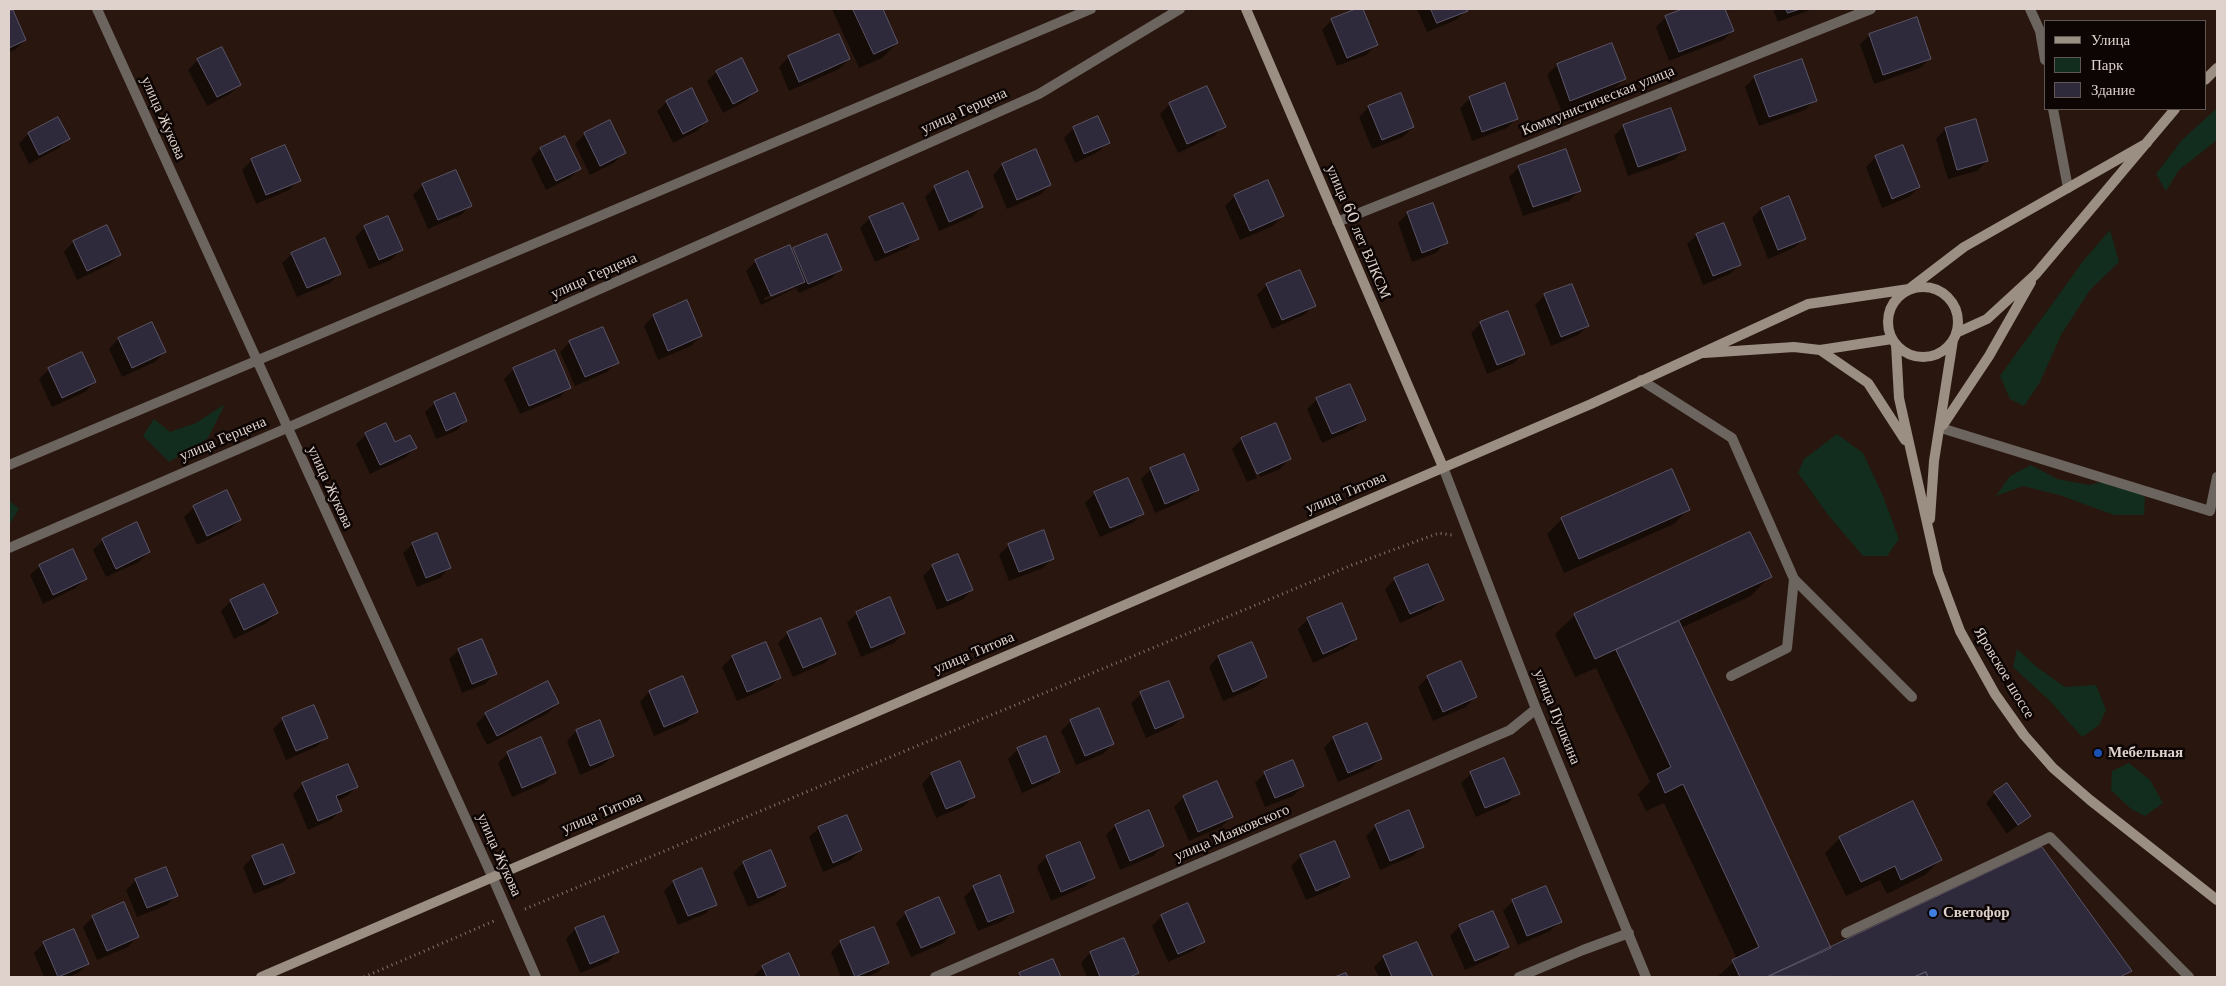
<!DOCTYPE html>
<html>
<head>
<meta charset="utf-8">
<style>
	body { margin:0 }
	#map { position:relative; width:2226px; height:986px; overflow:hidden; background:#29170f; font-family:"Libre Baskerville",serif }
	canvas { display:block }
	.frame { position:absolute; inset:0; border:10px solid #dfd2cc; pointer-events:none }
	.legend { position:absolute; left:2044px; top:20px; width:162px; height:90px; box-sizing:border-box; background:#0c0503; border:1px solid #605753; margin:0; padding:6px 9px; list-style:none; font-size:15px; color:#dfd2cc }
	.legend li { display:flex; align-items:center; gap:10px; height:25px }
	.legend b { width:25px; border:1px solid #605753 }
</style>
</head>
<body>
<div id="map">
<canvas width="2226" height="986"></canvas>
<div class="frame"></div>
<ul class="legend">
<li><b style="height:6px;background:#9b8e83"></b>Улица</li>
<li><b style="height:14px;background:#122d1d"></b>Парк</li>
<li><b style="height:14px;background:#2e293b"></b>Здание</li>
</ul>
</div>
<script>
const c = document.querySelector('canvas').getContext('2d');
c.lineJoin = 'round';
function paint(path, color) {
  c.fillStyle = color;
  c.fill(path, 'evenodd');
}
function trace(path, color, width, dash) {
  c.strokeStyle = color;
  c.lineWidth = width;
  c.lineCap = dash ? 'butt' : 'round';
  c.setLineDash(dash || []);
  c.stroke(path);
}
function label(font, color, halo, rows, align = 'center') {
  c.font = font + ' "Libre Baskerville",serif';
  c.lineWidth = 5;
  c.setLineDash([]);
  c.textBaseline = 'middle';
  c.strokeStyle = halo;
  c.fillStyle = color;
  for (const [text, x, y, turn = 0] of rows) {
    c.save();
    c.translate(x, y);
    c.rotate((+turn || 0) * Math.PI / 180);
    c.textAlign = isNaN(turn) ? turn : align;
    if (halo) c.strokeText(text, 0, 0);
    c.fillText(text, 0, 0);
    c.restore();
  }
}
paint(new Path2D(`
	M2217,108V140L2179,170L2166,191L2156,174L2182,140Z
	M2110,230L2119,262L2090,290L2061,335L2040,382L2024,406L2010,399L2000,376L2084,260Z
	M225,404L208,438L169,462L143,436L154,419L170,432L196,423Z
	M1837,434L1863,453L1883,496L1899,539L1887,556H1863L1828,515L1798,473L1804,459Z
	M2031,465L2057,479L2089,485L2107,481L2133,489L2145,497L2144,515H2114L2059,495L2023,486L1996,496L2010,476Z
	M9,500L19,509L9,525Z
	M2017,649L2038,668L2065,687L2096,685L2106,710L2099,725L2082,737L2051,702L2013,667Z
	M2129,763L2150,780L2163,803L2145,816L2131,809L2111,790L2112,771Z`), '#122d1d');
paint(new Path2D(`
	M832,9H882L897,43L882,58L859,68Z
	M1362,9L1376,45L1366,55L1337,66L1322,30L1332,20Z
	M1417,9H1465L1466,11L1456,20L1427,32Z
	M1687,9H1724L1733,31L1723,40L1669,61L1656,27L1666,17Z
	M1773,9H1813L1778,22Z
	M12,11L25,40L15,50L9,52V13Z
	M1870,35L1930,58L1920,68L1874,84L1860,44Z
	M1611,45L1624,79L1614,89L1561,110L1547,75L1557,65Z
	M789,57L849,59L839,69L789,91L779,67Z
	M198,60L240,85L230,94L207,106L188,70Z
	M717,72L756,91L746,101L723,113L707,81Z
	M1755,77L1815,100L1805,110L1759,126L1745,87Z
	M1470,98L1517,118L1507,128L1472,141L1460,108Z
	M667,102L707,121L697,131L673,143L657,111Z
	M1170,104L1224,126L1214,136L1178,153L1160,114Z
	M1369,107L1413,127L1403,137L1372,149L1359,117Z
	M58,119L68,138L59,148L29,164L19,144L28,134Z
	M1624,126L1684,150L1674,160L1628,176L1614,136Z
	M1074,128L1108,142L1098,152L1075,163L1064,138Z
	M1945,129L1987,161L1977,171L1948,179L1936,139Z
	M585,134L624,153L614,163L590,175L575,144Z
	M564,137L580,168L570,178L546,190L531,159L540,149Z
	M1035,151L1050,185L1040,195L1007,209L993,175L1002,165Z
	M1876,157L1919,187L1909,197L1882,208L1866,167Z
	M252,160L299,180L289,190L256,204L242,170Z
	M1519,167L1579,191L1569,201L1523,216L1509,177Z
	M423,185L470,206L461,215L428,229L413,195Z
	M935,187L982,207L972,217L939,231L925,197Z
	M1235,196L1282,216L1273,226L1240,240L1225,206Z
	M1761,209L1804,238L1794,248L1768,259L1752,218Z
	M1408,213L1446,243L1436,253L1412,262L1398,223Z
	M870,218L917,238L907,248L875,262L860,228Z
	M106,227L120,255L110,264L77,280L64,252L73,242Z
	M365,227L401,250L391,260L369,269L355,237Z
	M1697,235L1739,265L1730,274L1703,285L1687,244Z
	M794,249L841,269L831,279L799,293L796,288L761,305L746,271L756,261L791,252ZM794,285V288L765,300L764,298Z
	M292,254L339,274L330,283L297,297L282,263Z
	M1267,285L1314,305L1304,315L1272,329L1257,295Z
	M1545,295L1588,326L1578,335L1551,346L1535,305Z
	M686,302L701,336L691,346L658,360L644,326L653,316Z
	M1481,323L1524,353L1514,363L1487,374L1471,333Z
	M152,324L165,352L155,362L122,377L109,349L118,339Z
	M570,342L617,362L607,372L575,386L560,352Z
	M82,354L95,382L85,392L52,407L39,379L48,370Z
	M514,369L569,387L560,397L520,414L504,379Z
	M1317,399L1364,419L1354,429L1322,443L1307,409Z
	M435,403L466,421L456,431L436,439L425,412Z
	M386,425L395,443L415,448L405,458L370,474L356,444L366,435Z
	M1242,439L1289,459L1280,469L1260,477L1244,442H1242L1257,478L1247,482L1232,449Z
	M1151,469L1198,490L1188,499L1155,513L1141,479Z
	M1095,493L1142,514L1133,523L1100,537L1085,503Z
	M194,507L240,520L230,529L197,545L184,517Z
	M1689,509L1674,524L1564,573L1547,534L1562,519Z
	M103,540L149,552L139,562L106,577L93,550Z
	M413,544L449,568L440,578L417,587L403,553Z
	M1009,545L1053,558L1043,568L1009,581L999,555Z
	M40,566L86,578L76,588L43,604L30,575Z
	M933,566L972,590L962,600L937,610L923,576Z
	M1770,576L1751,596L1681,628L1831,949L2130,971L2124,977H1717L1737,959L1664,803L1646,811L1638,794L1650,782L1596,668L1575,677L1555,634L1575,615Z
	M1395,579L1442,600L1432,609L1400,623L1385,589Z
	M231,601L277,613L267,623L234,639L221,611Z
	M857,613L904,633L894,643L861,657L847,623Z
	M1308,619L1356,639L1346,648L1313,663L1298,629Z
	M788,633L835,653L825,663L793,677L778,643Z
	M765,643L780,677L770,687L737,701L722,667L732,657Z
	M459,650L495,674L485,684L462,693L449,659Z
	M1218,657L1266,677L1256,687L1223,701L1209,667Z
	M1428,677L1475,697L1466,707L1433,721L1418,687Z
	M649,692L697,712L687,722L654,736L640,702Z
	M1141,694L1183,716L1173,726L1146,738L1131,703Z
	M558,703L548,713L487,745L476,724L486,714Z
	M283,719L326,738L316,747L286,760L273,729Z
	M1071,721L1113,744L1103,754L1076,765L1061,731Z
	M599,722L613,756L603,765L580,775L567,741L576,731Z
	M1366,724L1381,758L1371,768L1338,782L1324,748L1333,738Z
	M1018,749L1059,771L1049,781L1022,793L1008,759Z
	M508,753L555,773L545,783L512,797L498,763Z
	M959,763L973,797L963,807L936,818L922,784L931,774Z
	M1265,773L1303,786L1293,796L1265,807L1255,783Z
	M1471,774L1518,794L1508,803L1476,817L1461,783Z
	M303,784L357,787L347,796L337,801L341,810L331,820L308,830L293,794Z
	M1995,793L2029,816L2007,834L1986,803Z
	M1184,797L1231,817L1221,827L1189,841L1174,807Z
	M1115,826L1163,846L1153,856L1120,870L1106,835Z
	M1376,826L1423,846L1413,856L1380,870L1366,836Z
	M819,828L861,850L851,860L823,872L809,837Z
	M1840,838L1940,860L1925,875L1887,894L1880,880L1846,896L1825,853Z
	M1079,843L1094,877L1084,887L1051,901L1037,867L1046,857Z
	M771,852L785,886L775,895L748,907L733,873L743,863Z
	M1301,856L1348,876L1339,886L1306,900L1291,866Z
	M253,857L293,872L284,882L254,894L243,867Z
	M165,868L176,895L167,905L137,917L126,890L136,880Z
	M673,882L715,904L705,914L678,925L664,891Z
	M974,887L1013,912L1003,921L978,931L964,897Z
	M1513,901L1560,922L1550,931L1518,945L1503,911Z
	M906,913L953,933L944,943L911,957L896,923Z
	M1162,916L1203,942L1193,951L1168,962L1152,926Z
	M93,917L137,937L128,947L97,960L83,927Z
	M603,918L617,952L608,962L580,973L566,939L575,929Z
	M1460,926L1507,947L1497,956L1465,970L1450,936Z
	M873,929L888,963L878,972L867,977H841L831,952L840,943Z
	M1123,939L1138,973L1134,977H1087L1081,963L1090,953Z
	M44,943L88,964L78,973L69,977H44L34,953Z
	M1417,943L1431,977H1379L1374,967L1384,957Z
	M789,955L799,977H753L763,967Z
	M1053,960L1060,977H1017L1020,974Z`), '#0007');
const building = new Path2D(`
	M853,9H883L898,43L874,54Z
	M1356,9H1363L1378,45L1347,58L1331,19Z
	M1431,9H1467L1468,11L1437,23Z
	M1683,9H1725L1734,31L1679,52L1665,16Z
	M1786,9H1800L1788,13Z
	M13,10L26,40L9,48V12Z
	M1917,17L1931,59L1883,75L1869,34Z
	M839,34L850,59L799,82L788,56Z
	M1612,43L1626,79L1570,101L1557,64Z
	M222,47L241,85L217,97L197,59Z
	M742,58L758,91L733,104L716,71Z
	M1802,59L1817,101L1769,117L1754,76Z
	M1505,83L1518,119L1482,132L1469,97Z
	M1207,86L1226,127L1187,144L1169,103Z
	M692,88L708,121L683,134L666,101Z
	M1401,93L1414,127L1382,140L1368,106Z
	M1671,108L1686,150L1638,167L1623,125Z
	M1098,116L1110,143L1084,154L1073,127Z
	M58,117L70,139L39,155L28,133Z
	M1976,119L1988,161L1957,170L1945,128Z
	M610,120L626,153L600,166L584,133Z
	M565,136L581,169L556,181L540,148Z
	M285,145L301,181L266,195L251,159Z
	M1903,145L1920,187L1892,199L1875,156Z
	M1036,149L1051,185L1017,200L1002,164Z
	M1566,149L1581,191L1533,207L1518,166Z
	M456,170L472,206L438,220L422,184Z
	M968,171L983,207L949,222L934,186Z
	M1268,180L1284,216L1250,231L1234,195Z
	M1789,196L1806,239L1778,250L1761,208Z
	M903,203L919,239L885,253L869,217Z
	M1433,203L1448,243L1422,253L1407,212Z
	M388,216L403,250L379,260L364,226Z
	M1724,223L1741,265L1713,276L1696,234Z
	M107,225L121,255L87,271L73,241Z
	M827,234L842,270L808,284L793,248Z
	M325,238L341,274L307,288L291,253Z
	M790,245L805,282L771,296L755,260Z
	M1300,270L1316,306L1282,320L1266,284Z
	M1572,284L1589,326L1561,337L1544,294Z
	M687,300L702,336L668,351L653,315Z
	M1508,311L1525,354L1497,365L1480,322Z
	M152,322L166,352L132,368L118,338Z
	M603,327L619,363L585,377L569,341Z
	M555,350L571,388L529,406L513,368Z
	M82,352L96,382L62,398L48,368Z
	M1350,384L1366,420L1332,434L1316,398Z
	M455,393L467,421L446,431L434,402Z
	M386,423L395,442L410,435L417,448L380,465L365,433Z
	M1276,423L1291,459L1257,474L1241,438Z
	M1184,454L1199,490L1165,504L1150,468Z
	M1672,469L1690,510L1579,559L1561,518Z
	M1128,478L1144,514L1110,528L1094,492Z
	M227,490L241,520L207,536L193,506Z
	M137,522L150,552L116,569L102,539Z
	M1044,530L1054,559L1019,572L1008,544Z
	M1750,532L1772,577L1595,659L1574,614Z
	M437,533L451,568L426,578L412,543Z
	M73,549L87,579L53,595L39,565Z
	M958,554L973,590L947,601L932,565Z
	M1428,564L1444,600L1410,614L1394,578Z
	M264,584L278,613L244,630L230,600Z
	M890,597L905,633L871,648L856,612Z
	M1342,603L1357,639L1323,654L1307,618Z
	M821,618L836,654L803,668L787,632Z
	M1679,621L1831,948L1767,977H1740L1732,960L1759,947L1683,784L1665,793L1657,774L1671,767L1616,650Z
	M482,639L497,674L472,684L458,649Z
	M766,642L781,678L747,692L732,656Z
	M1252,642L1267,677L1233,692L1218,656Z
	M1461,661L1477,697L1443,712L1427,676Z
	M683,676L698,712L664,727L649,691Z
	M548,681L559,703L497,736L485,713Z
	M1169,681L1184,717L1155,729L1140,692Z
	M314,705L328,738L296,751L282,718Z
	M1099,708L1114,744L1085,756L1070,720Z
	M600,720L614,756L590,766L576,730Z
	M1367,723L1382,759L1348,773L1333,737Z
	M1046,736L1060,772L1032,784L1017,748Z
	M541,737L556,773L522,788L507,752Z
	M1504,758L1520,794L1485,808L1470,772Z
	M1293,760L1304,786L1275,798L1264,772Z
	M960,761L975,797L946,809L931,773Z
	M348,764L358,787L336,796L342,811L318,821L302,783Z
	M1217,781L1233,817L1198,832L1183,796Z
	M2007,783L2031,816L2018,825L1994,792Z
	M1913,801L1942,860L1901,880L1895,866L1861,882L1839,837Z
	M1149,810L1164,846L1130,861L1115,825Z
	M1409,810L1424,847L1390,861L1375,825Z
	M847,815L862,850L833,863L818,827Z
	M1335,841L1350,877L1316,891L1300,855Z
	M1080,842L1095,878L1061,892L1046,856Z
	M283,844L295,873L264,885L252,856Z
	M2042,847L2132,971L2120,977H1928L1926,972L1914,977L1769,976Z
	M771,850L786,886L758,898L743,862Z
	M166,867L178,896L147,908L135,879Z
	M702,868L717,905L688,916L673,881Z
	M1000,875L1014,912L988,922L973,886Z
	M1546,886L1562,922L1527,936L1512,900Z
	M939,897L955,933L921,948L905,912Z
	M124,902L139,937L107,951L92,916Z
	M1188,903L1205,942L1178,954L1161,915Z
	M1493,911L1509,947L1475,961L1459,925Z
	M604,916L619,952L590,964L575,928Z
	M874,927L889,963L855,977L840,941Z
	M74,929L89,964L58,977L43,942Z
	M1124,938L1139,973L1130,977H1100L1090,952Z
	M1417,942L1433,977H1392L1383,956Z
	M789,953L800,977H767L762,966Z
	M1053,959L1061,977H1021L1019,973Z
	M1926,972L1928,977H1914Z
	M1346,973L1348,977H1335Z`);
paint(building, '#2e293b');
trace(building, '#5a5569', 1);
trace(new Path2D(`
	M525,909L1352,565L1439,533L1452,535
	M364,977L494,921`), '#83746d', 3, [1, 4]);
trace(new Path2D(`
	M2030,9L2040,31L2045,60
	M2053,109L2068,188
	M1641,380L1732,438L1794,579L1912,697
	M1941,428L2210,511L2217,477
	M1731,676L1787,648L1794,579
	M1846,933L2050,837L2189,977`), '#6c645e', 10);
trace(new Path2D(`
	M97,9L492,876L536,977
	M1337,222L1871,9
	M9,465L1091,9
	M1443,467L1536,709L1646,977
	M9,548L287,428L1039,94L1180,9
	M935,977L1510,730L1536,709
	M1519,977L1583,950L1629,933`), '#6c645e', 10);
trace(new Path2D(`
	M1246,9L1443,467
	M2205,80L2217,68
	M1888 322a35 35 0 1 1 70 0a35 35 0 1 1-70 0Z
	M1956,333L1987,319L2036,274L2175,109
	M1896,345L1899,398L1938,572L1960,631L1995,694L2024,735L2053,768L2090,800L2217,900
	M1820,350L1868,383L1905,440
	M1704,353L1794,347L1820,350L1892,339
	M1943,425L1989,356L2031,282
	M1930,519L1934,461L1953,340
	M261,977L1591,404L1808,304L1909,289L1964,247L2147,143`), '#9b8e83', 10);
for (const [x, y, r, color] of [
	[2098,753,5,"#1a4fb4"],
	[1933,913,5,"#3f7fe0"]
]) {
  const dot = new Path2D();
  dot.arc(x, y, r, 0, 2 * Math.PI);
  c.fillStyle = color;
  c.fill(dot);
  trace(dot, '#0c0503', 2);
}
label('15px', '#dfd2cc', '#0c0503', [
	["Коммунистическая улица",1598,101,-22],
	["улица Герцена",964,111,-24],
	["улица Жукова",163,118,66],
	["улица 60 лет ВЛКСМ",1358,232,67],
	["улица Герцена",594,276,-24],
	["улица Герцена",223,439,-23],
	["улица Жукова",330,487,65],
	["улица Титова",1346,493,-23],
	["улица Титова",974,653,-23],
	["Яровское шоссе",2004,673,59],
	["улица Пушкина",1557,717,68],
	["улица Титова",602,813,-23],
	["улица Маяковского",1232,833,-23],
	["улица Жукова",499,855,66]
]);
label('bold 15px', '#dfd2cc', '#0c0503', [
	["Мебельная",2108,753],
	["Светофор",1943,913]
], 'left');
</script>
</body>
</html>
